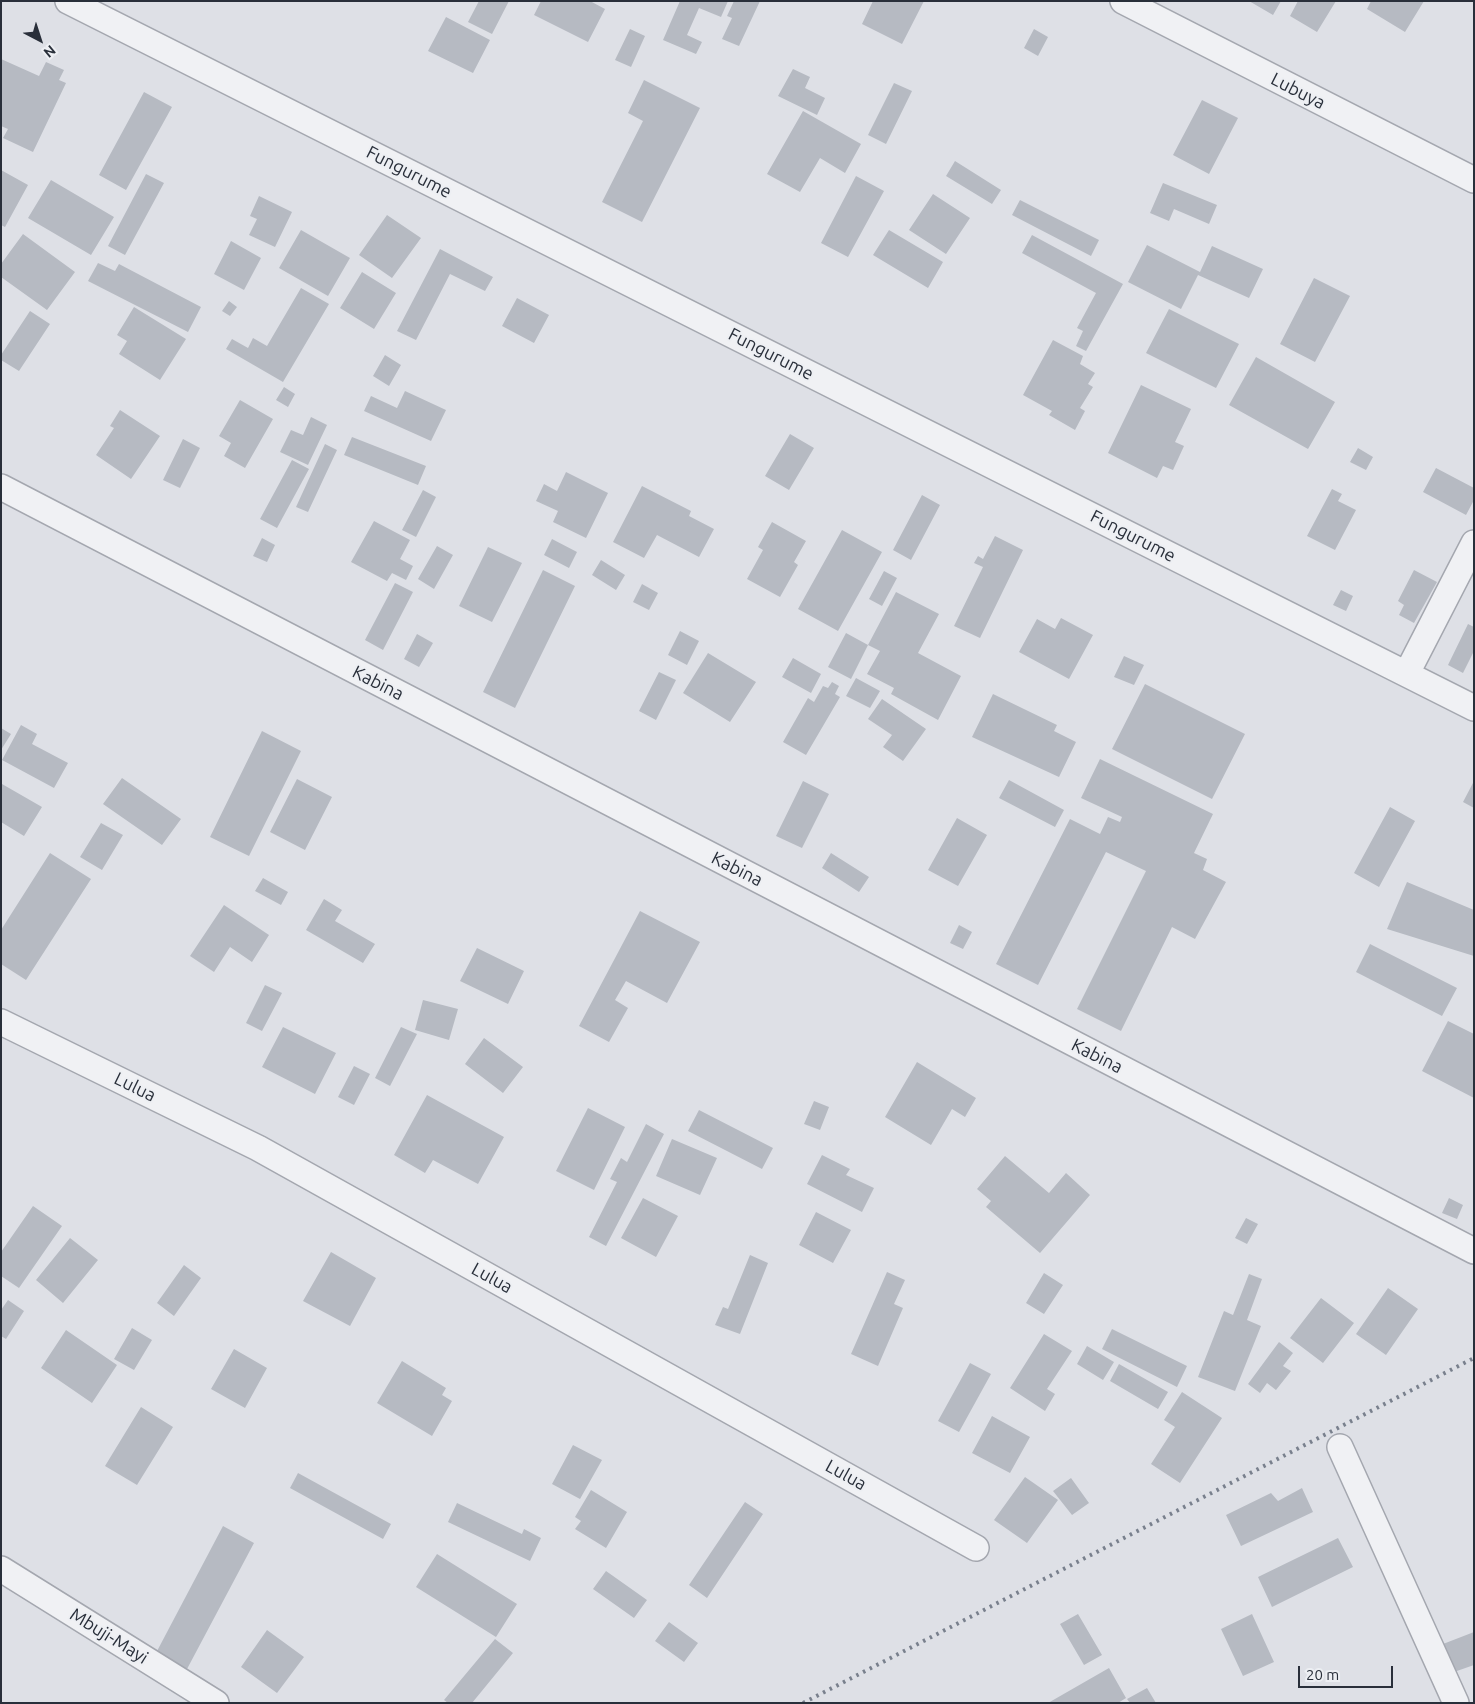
<!DOCTYPE html>
<html>
<head>
<meta charset="utf-8">
<style>
	body { margin:0 }
	#map { position:relative; width:1475px; height:1704px; overflow:hidden; background:#dee0e6; font-family:Ubuntu,sans-serif }
	canvas { display:block }
	.frame { position:absolute; inset:0; border:2px solid #292f3a; pointer-events:none }
	.north { position:absolute; left:15px; top:15px; width:50px; height:50px; -webkit-text-stroke:4px #edeff3; paint-order:stroke; rotate:140deg; font-size:14px; font-weight:700; line-height:20px; text-align:center; color:#292f3a }
	.north::after { content:''; display:block; margin:auto; width:18px; height:22px; background:#292f3a; clip-path:polygon(50% 0,100% 100%,50% 72%,0 100%) }
	.scale { position:absolute; left:1298px; top:1666px; width:95px; height:22px; box-sizing:border-box; border:2px solid #292f3a; border-top:0; padding-left:6px; font-size:15px; line-height:18px; white-space:nowrap; color:#292f3a; -webkit-text-stroke:4px #edeff3; paint-order:stroke }
</style>
</head>
<body>
<div id="map">
<canvas width="1475" height="1704"></canvas>
<div class="frame"></div>
<div class="north">N</div>
<div class="scale">20 m</div>
</div>
<script>
const c = document.querySelector('canvas').getContext('2d');
c.lineJoin = 'round';
function paint(path, color) {
  c.fillStyle = color;
  c.fill(path, 'evenodd');
}
function trace(path, color, width, dash) {
  c.strokeStyle = color;
  c.lineWidth = width;
  c.lineCap = dash ? 'butt' : 'round';
  c.setLineDash(dash || []);
  c.stroke(path);
}
function label(font, color, halo, rows, align = 'center') {
  c.font = font + ' Ubuntu,sans-serif';
  c.lineWidth = 4;
  c.setLineDash([]);
  c.textBaseline = 'middle';
  c.strokeStyle = halo;
  c.fillStyle = color;
  for (const [text, x, y, turn = 0] of rows) {
    c.save();
    c.translate(x, y);
    c.rotate((+turn || 0) * Math.PI / 180);
    c.textAlign = isNaN(turn) ? turn : align;
    if (halo) c.strokeText(text, 0, 0);
    c.fillText(text, 0, 0);
    c.restore();
  }
}
paint(new Path2D(`
	M479,1H509L492,34L468,22Z
	M541,1H590L605,9L588,42L534,15Z
	M680,1H728L721,17L699,8L687,35L702,42L696,54L663,40Z
	M734,1H760L739,46L722,39L732,18L727,16Z
	M873,1H924L902,44L862,24Z
	M1249,1H1281L1273,15Z
	M1298,1H1336L1317,32L1290,16Z
	M1371,1H1424L1405,32L1367,9Z
	M446,17L490,40L473,73L428,51Z
	M630,29L645,36L631,67L615,60Z
	M1034,29L1048,37L1038,56L1024,48Z
	M1,59L39,76L46,62L64,70L59,80L66,83L33,152L3,138L8,129L1,126Z
	M793,69L810,77L805,88L825,98L817,115L778,96Z
	M644,80L700,108L642,222L602,202L643,121L628,113Z
	M894,83L912,91L886,144L868,135Z
	M144,92L172,107L126,190L99,175Z
	M1202,100L1238,118L1209,174L1173,155Z
	M803,111L861,144L845,173L820,158L800,192L767,174Z
	M955,161L1001,190L992,204L946,176Z
	M1,170L28,185L5,227L1,225Z
	M146,174L164,183L125,255L108,246Z
	M856,176L884,191L848,257L821,243Z
	M51,180L114,217L91,255L28,218Z
	M1163,183L1217,205L1209,224L1174,209L1169,221L1150,213Z
	M933,194L970,218L946,254L909,230Z
	M259,196L292,212L275,247L249,235L257,219L250,216Z
	M1020,200L1099,240L1091,256L1012,215Z
	M387,215L421,238L392,278L359,255Z
	M301,230L350,258L328,296L279,268Z
	M889,230L943,262L928,288L873,255Z
	M23,234L75,272L47,310L1,277V264Z
	M1032,235L1123,284L1086,351L1076,346L1083,331L1077,328L1096,293L1022,253Z
	M231,241L261,258L244,290L214,274Z
	M1147,245L1200,272L1212,246L1263,269L1249,298L1198,275L1181,309L1128,282Z
	M440,249L493,277L485,291L450,274L416,340L397,331Z
	M98,263L115,271L119,264L201,307L188,332L88,281Z
	M362,272L396,293L374,329L340,308Z
	M1314,278L1350,296L1315,362L1280,344Z
	M301,288L329,304L283,382L226,349L232,339L248,348L253,338L267,346Z
	M517,298L549,315L534,343L502,326Z
	M229,301L237,307L230,316L222,311Z
	M134,307L186,339L160,380L119,354L127,341L117,335Z
	M1169,309L1239,344L1216,388L1146,353Z
	M30,311L50,324L19,371L1,360V355Z
	M1053,340L1083,356L1080,364L1095,373L1088,384L1093,387L1080,408L1085,411L1075,430L1049,415L1052,411L1023,395Z
	M385,355L401,365L389,386L373,376Z
	M1256,357L1335,402L1308,449L1229,405Z
	M1141,385L1191,409L1175,442L1184,446L1173,470L1163,466L1157,478L1108,453Z
	M284,387L295,394L288,407L276,400Z
	M405,391L446,410L431,441L364,411L371,396L397,408Z
	M240,400L273,419L245,468L224,456L231,443L219,436Z
	M120,410L160,436L131,479L96,455L114,428L110,426Z
	M311,417L327,425L308,465L280,452L291,430L303,435Z
	M790,434L814,448L789,490L765,476Z
	M352,437L426,466L418,485L344,455Z
	M183,439L200,448L180,488L163,480Z
	M325,444L337,450L308,512L296,507Z
	M1358,448L1373,457L1366,470L1350,462Z
	M292,460L309,469L277,528L260,519Z
	M1436,468L1474,488V500L1466,515L1423,492Z
	M566,472L608,493L586,538L553,522L558,511L536,501L544,484L557,491Z
	M642,486L691,511L689,516L714,529L699,557L657,535L644,558L613,542Z
	M1332,489L1342,494L1338,501L1356,510L1335,550L1307,536Z
	M423,490L436,497L416,537L402,530Z
	M922,495L940,505L911,560L893,550Z
	M374,521L410,540L400,559L413,566L406,580L392,573L387,581L351,562Z
	M772,522L806,541L794,562L798,565L780,597L747,579L763,550L758,547Z
	M842,530L882,552L838,631L798,609Z
	M995,536L1023,550L980,638L954,626L983,567L974,563L978,556L983,559Z
	M262,538L275,545L267,562L253,556Z
	M552,539L577,552L569,568L544,555Z
	M437,546L453,555L434,589L418,579Z
	M488,547L522,563L492,622L459,606Z
	M601,560L625,575L616,590L592,575Z
	M543,570L575,586L515,708L483,692Z
	M1414,570L1437,582L1414,623L1399,615L1404,605L1398,601Z
	M884,571L897,578L882,606L869,599Z
	M395,583L413,592L383,650L365,640Z
	M642,584L658,593L649,610L633,602Z
	M1341,590L1353,596L1346,611L1333,605Z
	M896,592L939,614L918,653L961,676L938,720L891,694L894,688L867,674L880,651L868,645Z
	M1061,618L1093,635L1069,679L1019,652L1037,619L1055,629Z
	M1468,624L1474,627V651L1463,673L1448,665Z
	M680,631L699,641L687,665L668,655Z
	M846,633L868,645L851,679L828,667Z
	M417,634L433,643L419,667L404,659Z
	M708,653L756,682L730,722L683,693Z
	M1124,656L1144,665L1134,685L1114,677Z
	M793,658L821,674L811,693L782,677Z
	M659,672L676,680L656,720L639,711Z
	M856,678L880,691L870,708L846,696Z
	M832,682L839,686L835,694L840,697L806,755L783,742L808,698L814,702L823,686L828,688Z
	M1145,684L1245,734L1212,799L1112,749Z
	M993,694L1057,725L1054,731L1076,742L1059,777L972,737Z
	M882,699L926,729L903,761L883,747L892,735L868,719Z
	M21,725L37,734L32,744L68,763L54,788L2,760Z
	M1,728L11,734L1,750Z
	M262,731L301,751L249,856L210,837Z
	M1100,759L1213,814L1194,853L1207,859L1203,870L1226,882L1195,939L1172,927L1121,1031L1077,1009L1146,871L1106,852L1038,985L996,964L1070,819L1100,834L1108,817L1120,822L1122,817L1081,798Z
	M122,778L181,819L162,845L103,804Z
	M297,779L332,797L305,850L270,832Z
	M1009,780L1064,810L1055,827L999,798Z
	M803,781L829,794L802,848L776,836Z
	M1474,781V808L1463,802Z
	M2,784L42,807L24,836L1,822Z
	M1390,807L1415,821L1379,887L1354,873Z
	M957,818L987,835L958,886L928,870Z
	M101,823L123,835L102,870L80,857Z
	M50,853L91,879L26,980L1,964V930Z
	M831,853L869,877L859,892L822,868Z
	M263,878L288,892L281,905L255,891Z
	M1407,882L1474,910V956L1387,929Z
	M324,899L342,910L335,921L375,944L363,963L306,930Z
	M224,905L269,935L252,962L230,947L214,972L190,956Z
	M640,911L700,942L667,1003L626,981L615,1000L628,1008L609,1042L579,1026Z
	M959,925L972,932L963,949L950,943Z
	M1370,944L1457,988L1442,1016L1356,972Z
	M477,948L524,971L508,1004L460,981Z
	M265,985L282,993L262,1031L246,1023Z
	M423,1000L458,1009L449,1040L415,1030Z
	M1448,1021L1474,1034V1098L1422,1071Z
	M283,1027L336,1053L315,1094L262,1067Z
	M401,1027L417,1034L390,1086L375,1078Z
	M484,1038L523,1067L503,1093L465,1064Z
	M917,1062L976,1098L965,1117L952,1109L931,1145L885,1117Z
	M354,1066L370,1074L354,1105L338,1097Z
	M427,1095L504,1137L478,1184L433,1160L425,1173L394,1155Z
	M814,1101L829,1107L820,1130L804,1124Z
	M588,1108L625,1127L594,1190L556,1171Z
	M699,1110L773,1148L762,1169L688,1131Z
	M646,1124L664,1134L606,1246L589,1237L617,1182L610,1179L621,1158L627,1162Z
	M672,1139L717,1158L700,1195L656,1176Z
	M822,1155L850,1169L846,1175L874,1188L862,1212L807,1184Z
	M1005,1156L1049,1193L1066,1173L1090,1195L1040,1253L986,1207L991,1201L977,1189Z
	M643,1198L678,1216L656,1257L621,1238Z
	M1449,1198L1463,1205L1457,1219L1442,1213Z
	M33,1206L62,1226L19,1288L1,1276V1252Z
	M816,1212L851,1230L833,1263L799,1245Z
	M1246,1218L1258,1224L1247,1244L1235,1238Z
	M70,1238L98,1260L63,1303L36,1280Z
	M331,1252L376,1278L350,1326L303,1301Z
	M750,1255L768,1263L740,1334L715,1325L723,1307L728,1309Z
	M184,1265L201,1278L174,1316L157,1303Z
	M887,1272L905,1280L894,1304L903,1308L878,1366L851,1354Z
	M1044,1273L1063,1285L1044,1314L1026,1303Z
	M1249,1274L1262,1279L1247,1320L1261,1326L1235,1391L1198,1377L1224,1311L1233,1315Z
	M1388,1288L1418,1309L1386,1355L1356,1334Z
	M1321,1298L1354,1323L1323,1363L1290,1338Z
	M8,1300L24,1311L6,1339L1,1336V1310Z
	M132,1328L152,1340L134,1370L114,1359Z
	M1112,1329L1187,1366L1177,1387L1102,1349Z
	M66,1330L117,1365L92,1403L41,1368Z
	M1044,1334L1072,1351L1047,1389L1055,1394L1045,1411L1010,1388Z
	M1279,1342L1293,1353L1283,1366L1291,1371L1276,1390L1267,1383L1260,1393L1248,1384Z
	M1087,1346L1114,1362L1103,1380L1077,1364Z
	M234,1349L267,1368L245,1408L211,1389Z
	M402,1361L446,1388L442,1395L452,1401L432,1436L377,1403Z
	M970,1363L991,1374L959,1432L938,1421Z
	M1119,1364L1168,1392L1158,1409L1110,1381Z
	M1182,1392L1222,1418L1180,1483L1151,1464L1175,1427L1164,1420Z
	M141,1407L173,1427L137,1485L105,1466Z
	M992,1416L1030,1437L1010,1473L972,1453Z
	M573,1445L602,1460L580,1499L552,1484Z
	M298,1473L391,1524L383,1539L290,1488Z
	M1025,1477L1058,1500L1027,1543L994,1520Z
	M1071,1478L1089,1503L1072,1515L1053,1491Z
	M1302,1488L1313,1512L1241,1546L1226,1515L1271,1493L1278,1501Z
	M591,1490L627,1512L606,1548L575,1529L581,1521L575,1517Z
	M745,1502L763,1514L707,1598L689,1585Z
	M457,1503L522,1534L524,1529L541,1538L530,1561L448,1522Z
	M223,1526L254,1543L187,1669L156,1653Z
	M1338,1538L1353,1567L1272,1607L1258,1577Z
	M437,1554L517,1604L496,1637L416,1587Z
	M606,1571L647,1600L634,1618L593,1589Z
	M1078,1614L1102,1655L1084,1665L1060,1624Z
	M1252,1614L1274,1662L1243,1676L1221,1629Z
	M669,1622L698,1643L684,1662L655,1641Z
	M267,1630L304,1657L277,1693L241,1667Z
	M1474,1632V1665L1454,1672L1443,1644Z
	M495,1639L513,1653L472,1703H448L444,1700Z
	M1109,1668L1126,1698L1118,1703H1048Z
	M1147,1688L1156,1703H1130L1127,1699Z`), '#b6bac2');
const minor = new Path2D(`
	M68,1L1474,708
	M1123,1L1474,180
	M1,487L1474,1251
	M1407,673L1474,543
	M1,1022L258,1148L976,1548
	M1340,1447L1456,1703
	M1,1569L216,1703`);
trace(minor, '#a4a7af', 28);
trace(minor, '#f0f1f4', 25);
trace(new Path2D(`
	M803,1703L1474,1358`), '#79808d', 4, [2.5, 5]);
label('18px', '#292f3a', '#edeff3', [
	["Lubuya",1298,91,27],
	["Fungurume",409,172,27],
	["Fungurume",771,354,27],
	["Fungurume",1133,536,27],
	["Kabina",378,683,27],
	["Kabina",737,869,27],
	["Kabina",1097,1056,27],
	["Lulua",135,1087,26],
	["Lulua",492,1278,29],
	["Lulua",846,1475,29],
	["Mbuji-Mayi",109,1636,32]
]);
</script>
</body>
</html>
